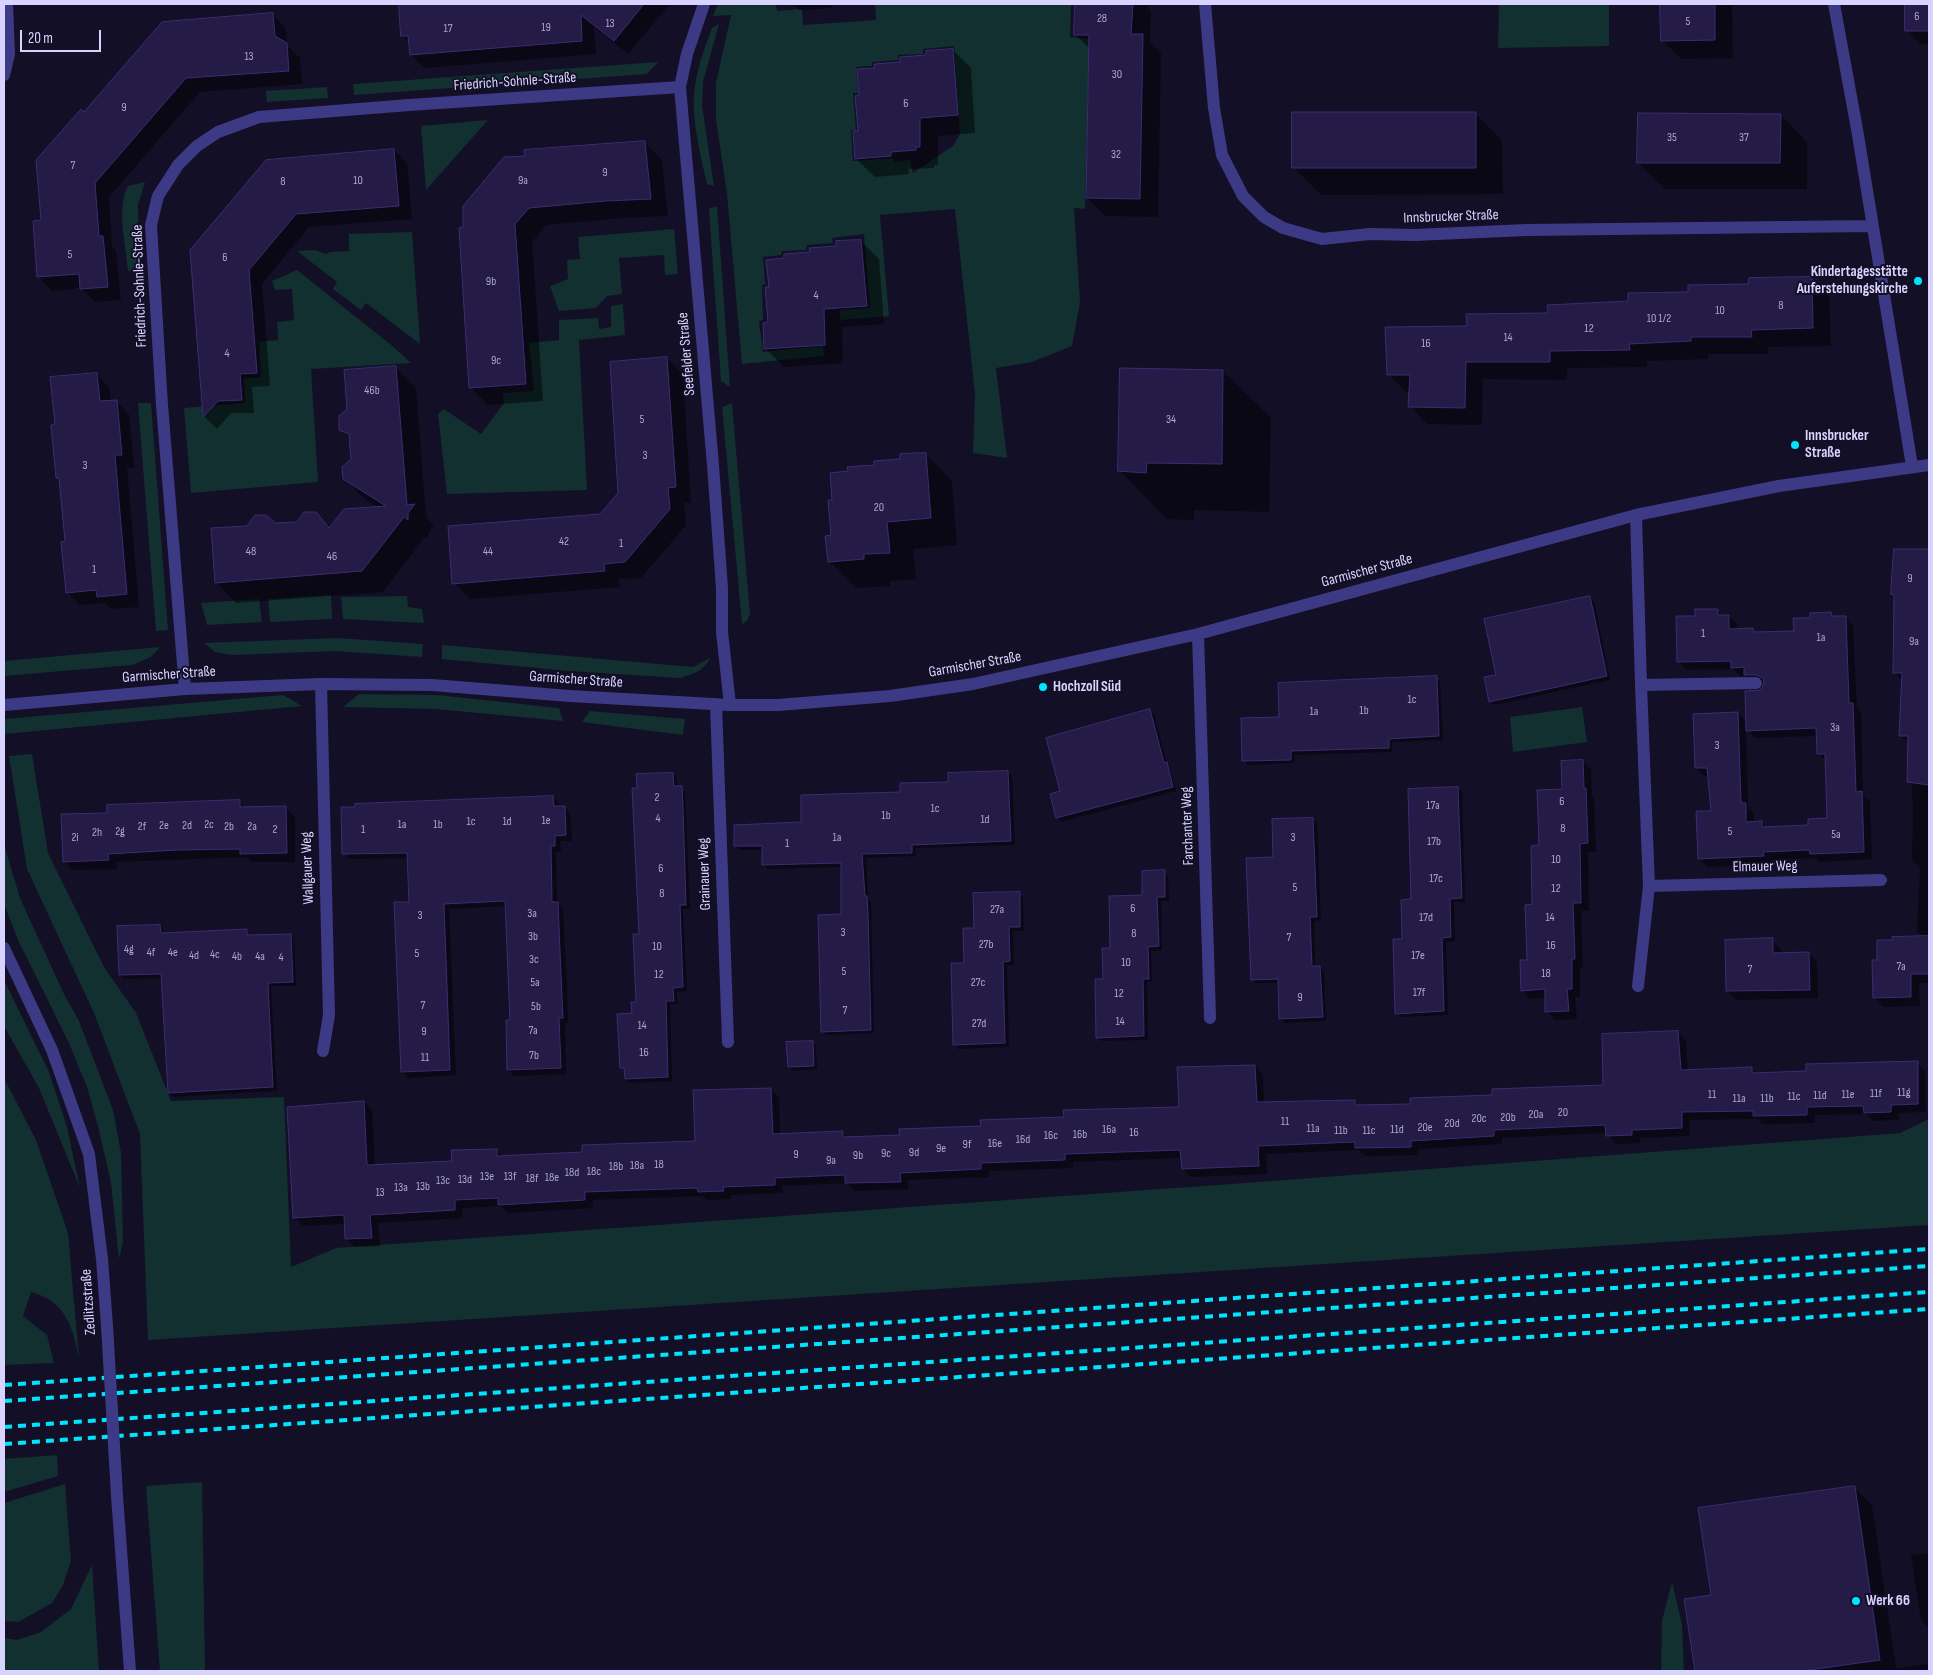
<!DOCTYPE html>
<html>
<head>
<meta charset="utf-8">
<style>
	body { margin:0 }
	#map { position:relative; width:1933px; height:1675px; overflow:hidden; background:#130f26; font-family:"Sofia Sans Condensed",sans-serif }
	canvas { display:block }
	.frame { position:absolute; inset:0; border:5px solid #d9d4ff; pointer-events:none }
	.scale { position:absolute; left:20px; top:30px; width:81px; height:22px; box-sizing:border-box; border:2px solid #d9d4ff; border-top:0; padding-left:6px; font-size:15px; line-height:18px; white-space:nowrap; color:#d9d4ff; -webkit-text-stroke:4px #130f26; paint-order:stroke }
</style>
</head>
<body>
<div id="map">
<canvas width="1933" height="1675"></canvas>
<div class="frame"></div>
<div class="scale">20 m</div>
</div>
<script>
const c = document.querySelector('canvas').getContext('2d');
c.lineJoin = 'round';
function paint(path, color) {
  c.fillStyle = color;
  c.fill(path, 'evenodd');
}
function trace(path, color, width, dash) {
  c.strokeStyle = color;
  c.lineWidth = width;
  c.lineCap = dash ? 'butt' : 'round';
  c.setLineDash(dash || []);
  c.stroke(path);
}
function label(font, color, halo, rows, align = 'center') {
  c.font = font + ' "Sofia Sans Condensed",sans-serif';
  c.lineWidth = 4;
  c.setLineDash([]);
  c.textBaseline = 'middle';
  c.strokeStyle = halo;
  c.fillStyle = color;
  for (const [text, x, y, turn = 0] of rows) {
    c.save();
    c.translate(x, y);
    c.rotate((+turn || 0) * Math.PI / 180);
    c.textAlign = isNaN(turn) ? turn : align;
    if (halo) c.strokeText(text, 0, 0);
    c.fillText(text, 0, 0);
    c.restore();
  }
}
paint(new Path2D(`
	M718,4H776L777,11L802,9L803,25L876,20L875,4H1071L1070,37L1089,39L1085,209L1074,208L1080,302L1072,346L1032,362L996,368L1007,458L973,453L975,394L955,209L880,215L889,316L840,320V310L870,308L864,234L832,238L833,243L807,245L806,250L782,251L781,255L763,257L765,284L762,285L763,320L759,321L763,352L823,346L824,356L742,364L727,194L716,119V83L731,15L713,16ZM954,46L960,134L953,146L913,173L910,160L894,162L893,158L853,161L851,130H856L853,93H858L856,67L872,66V62L899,60L898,55L923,54V49Z
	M1499,4H1609V46L1498,48Z
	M719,24L703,82L702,105L714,186L707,184C700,153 689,111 696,80C699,62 706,45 712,28Z
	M658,62L647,74L354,95L353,84Z
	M327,87L328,98L267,102L266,91Z
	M488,120L426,190L421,126Z
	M145,182L138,205L139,270L128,271C126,247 116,207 128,186Z
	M717,206L730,387L721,381L709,209Z
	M674,229L678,274L665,275L664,255L619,258L622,294L607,296L596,308L559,311L550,286L568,279L567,260L580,259L578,237Z
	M412,232L420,344L366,303L361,310L333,289L337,282L297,251L315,250L326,254L330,252L349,251V234Z
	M297,270L390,344L411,363L311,369L318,482L191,493L184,408L245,403L244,379L261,377L259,342L278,340L277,322L294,320L292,289L275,290L272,281Z
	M623,304L625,335L579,340L587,490L447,494L438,414L444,409L481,434L504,403L503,393L534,391L529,343L559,340V320L598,318L599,329L611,327V306Z
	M138,403H151L168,630L156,631Z
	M732,403L750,614L747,621L742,624L722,407Z
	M331,595L332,619L270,622L268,599Z
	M407,596L408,607L422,609L424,623L343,619L341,597Z
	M259,599L262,622L207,625L201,603Z
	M337,638L423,644L422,657L335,651L232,655L215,652L204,643Z
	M442,645L693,667L710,658C704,671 693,674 680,678L569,671L442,659Z
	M160,647L151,657L132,665L4,676V661Z
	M359,694L437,695L559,708L563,721L436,709L343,707Z
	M283,695L302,706L4,734V719Z
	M1582,707L1587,742L1513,752L1510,717Z
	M590,711L685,719L683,735L582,722Z
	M32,754L48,853L104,967L136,1013L171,1101L284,1097L291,1267L336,1248L1273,1181L1900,1133L1929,1119V1225L148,1340L140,1134L94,1013L27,869L9,756Z
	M4,844L20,898L63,992L79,1021L113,1110L121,1153L123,1242L119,1259L111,1183L99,1130L87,1087L68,1041L18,940L4,904Z
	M4,980L49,1072L67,1127L80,1188L39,1088L4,1026Z
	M4,1078L36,1140L68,1233L79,1359C73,1328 66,1301 31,1292L23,1316L47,1335L54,1363L4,1365Z
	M57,1455L58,1476L4,1492V1459Z
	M202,1482L205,1671H160L146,1486Z
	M65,1484L71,1560L63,1585L52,1603L18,1622L4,1621V1503Z
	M92,1565L99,1671H4V1638L17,1640L41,1632L71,1609Z
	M1672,1582L1682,1624L1684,1671H1661L1662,1621Z`), '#12302f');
paint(new Path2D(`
	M400,4H670L628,54L594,27L596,54L425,68L411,55L410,44L402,36Z
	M792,4H839H832V8L799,10Z
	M1076,4H1148V8L1151,11L1150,42L1161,53L1158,217L1105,216L1087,198L1090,49L1075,34Z
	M1662,4H1732L1733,58L1681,59L1662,40Z
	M1907,4H1929V44H1920L1907,31Z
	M272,14L286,28L287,45L300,58L302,84L200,92L109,197L112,246L116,251L121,300L95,302L81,288L52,291L39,277L42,221L84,114Z
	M953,50L971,68L975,133L938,136V165H934V168L908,169L909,174L875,177L856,159L860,97L876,69Z
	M1475,113L1502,140L1503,194L1321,195L1294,168Z
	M1781,115L1807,142V189H1665L1638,163Z
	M645,143L662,160L668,216L623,218L546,225L532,242L543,401L488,405L471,388L465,229Z
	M394,150L407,163L412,219L309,227L262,284L270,386L252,387L254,413H231L217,429L204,416L192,251Z
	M861,241L879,259L884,324L842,327L843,363L784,367L766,349L769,324L770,288L811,253Z
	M1811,278L1829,296L1831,346L1768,347L1769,354H1708V359L1647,361V367L1567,368V380L1483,379L1482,425L1427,424L1410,406V392H1406L1389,375L1468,327L1690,293Z
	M667,358L683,374L691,503H684L686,525L641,578L619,579L620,587L470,599L454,583L600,515L619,493Z
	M395,367L416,388L426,517L434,525L428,534V539L425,537L383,592L236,603L216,582L274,524L298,523L315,513L330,528L379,508L365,499L344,478L352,460L351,439L341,429Z
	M1223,371L1271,418L1269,512L1194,510V520L1167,519L1120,471Z
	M96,374L109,387L111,402L116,401L129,414L134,467L127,468L139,607L111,609L105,603L80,605L67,592V543L61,481L57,477L56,426Z
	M926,454L952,481L957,545L913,549L916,579L890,581V586L856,588L829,561L833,536L834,501L875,466Z
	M1895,550L1929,551V983H1919L1920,1006L1883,1007L1874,998L1879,961L1924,938L1917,931L1920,868L1912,860L1913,815L1912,785L1908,781L1909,744L1900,735L1903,681L1894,672L1895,597L1892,594Z
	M1590,597L1594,601L1610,680L1494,705L1490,701L1497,676Z
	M1717,610L1723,616H1729L1737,624V630H1752L1756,633L1795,632L1811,619L1831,613L1835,618L1845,617L1853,625L1857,708L1861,712L1863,795L1870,801L1872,859L1819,862L1815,858L1771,860V864L1707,867L1699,859L1712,812L1709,776H1704L1696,767L1738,713L1747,723L1765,683H1754L1747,676H1740L1733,669L1686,670L1678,661L1696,617ZM1746,729L1755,738L1818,736V753L1826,761L1829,819L1809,826L1767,828L1762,822L1754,823L1753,812L1748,807Z
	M1436,678L1440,682L1443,740L1392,742V752L1295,755L1294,763L1248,765L1244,760L1280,718Z
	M1150,710L1154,714L1167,765L1170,768L1176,791L1061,822L1057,817L1062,792Z
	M1582,761L1591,770L1592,795L1594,798L1596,852H1588L1589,911H1581L1583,967H1580V997H1575L1577,1019L1555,1020L1547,1011L1546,998L1530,999L1522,990L1529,961L1540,846L1563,790Z
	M1008,772L1012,776L1015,845L915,848L916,856L866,858L868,900L871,902L874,1033L826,1035L822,1031L842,915V867L768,869L764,865L763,850H740L736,846L803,823L901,794Z
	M673,774L677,778V788H681L685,792L690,909H683L687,991L677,992V1004H670L672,1081L630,1083L626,1079V1072L621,1068L637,1003L640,935L638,789Z
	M1457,788L1462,792L1465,902H1454L1455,941L1446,942L1448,1015L1401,1017L1396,1013L1403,940L1412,900Z
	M553,797L559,803V807H564L570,813L572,841H560L561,852H556L557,903L563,909L567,983L568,1023H565L566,1074L514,1076L508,1070L512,1021L506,906L449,909L456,1075L408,1078L402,1072L410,903L409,858L350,859L344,853Z
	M240,801L246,808H286L295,817V862H251L246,857L117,862V869L73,870L64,861L109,814Z
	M1313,819L1317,823L1321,920L1314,921L1315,967H1320L1324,971L1326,1021L1285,1023L1280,1019L1279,983H1256L1252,979L1274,858Z
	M1164,872L1168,876L1169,901H1161L1162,950L1151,951L1152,982H1147L1148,1040L1102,1041L1098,1037L1104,980L1111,949L1143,897Z
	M1019,893L1023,897L1024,931H1013L1014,965H1007L1009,1047L958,1049L954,1044L965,964L975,930Z
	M160,926L164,930V934L246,930L251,936L290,935L294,939L296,986H271L277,1091L173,1097L169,1092L163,978L124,979L120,975Z
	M1772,940L1781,949L1782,954L1808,953L1817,962L1818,998L1736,1000L1727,990Z
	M1678,1033L1686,1041L1688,1071L1751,1069L1757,1074L1807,1073L1917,1062L1925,1071L1926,1112L1899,1113V1120L1873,1121L1867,1114L1815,1115V1123L1763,1124L1757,1119L1689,1120L1690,1136L1640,1138V1143L1616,1144L1607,1133L1502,1138V1144L1419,1149V1155L1365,1156L1359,1150L1266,1154L1267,1174L1191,1177L1183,1169L1182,1158L1073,1162V1168L989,1171V1177L908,1180V1189L855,1191L847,1183L828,1184L782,1186L783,1193L731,1195V1199L707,1200L703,1196L592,1200L593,1208L508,1213L501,1206L462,1208L463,1218L378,1223L380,1246L355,1247L347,1239L346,1224L303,1226L295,1218L364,1102L372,1111L375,1166L453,1162L496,1150L503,1157L583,1153L697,1142L770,1089L779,1097L780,1135L843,1132L848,1138L901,1136L982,1127L1180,1108L1255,1066L1263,1075L1264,1103L1354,1101L1359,1106L1411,1105L1604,1086Z
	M812,1042L816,1046L817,1069L793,1071L789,1066Z
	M1854,1487L1872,1505L1896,1668L1929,1664V1671H1696L1685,1600L1713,1596Z
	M1929,1553V1628L1921,1620L1911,1555Z`), '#0007');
const building = new Path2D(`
	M399,4H644L614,41L581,15L582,41L410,55L408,36H401Z
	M1075,4H1133L1131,34H1143L1140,199L1086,198L1089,35H1074Z
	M1660,4H1715V40L1661,41Z
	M1905,4H1929V31H1905Z
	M273,13L275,36L287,43L289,71L186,78L95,183L99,236H103L108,287L80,289L79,274L37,277L33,221L41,220L36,160L81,109L84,112L162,22Z
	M953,49L958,115L920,118V147H916V150L891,152V156L855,159L853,131H858L855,96L859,95L857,69L875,68L874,64L900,62V57L926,55V51Z
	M1292,112H1476V168H1292Z
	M1638,113L1781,114L1780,163H1637Z
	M645,141L651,199L605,201L529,208L515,224L526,384L469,388L459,228L463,227V206L504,157L525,156L524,150Z
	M394,149L399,206L296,214L249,270L257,373L240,374L242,400L218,401L203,417L190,250L266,160Z
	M861,240L867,306L824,309L825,345L764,349L763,323L768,322L765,287H769L766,260L784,258V254L810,252L809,248L836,246V241Z
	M1812,277L1813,328L1751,330L1752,337H1691V341L1629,344L1630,350L1550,351V362H1466L1465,408L1408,407L1410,375H1387L1385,327L1467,326L1466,314L1548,313L1547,305L1628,301V293L1688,292V285L1748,284L1749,278Z
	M667,357L676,487L668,488L670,509L625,562L604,564L605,571L452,584L448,526L600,514L618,493L610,362Z
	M396,366L407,505L415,504L408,513V520L404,517L362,571L215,583L211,528L247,526L255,515H266L275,523L297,522L304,512H316L329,528L344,509L386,506L343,479L342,467L351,459L350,448L349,434L339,430V416L347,409L344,370Z
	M1120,368L1223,370L1222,464L1147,463L1146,473L1118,471Z
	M97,373L100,401L117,400L122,455H115L127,594L97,597L96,590L66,593L61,542L65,541L59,478H56L51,425L55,424L50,377Z
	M926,453L931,518L887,522L890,553L864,554V559L828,562L825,536L831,535L828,500H832L830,473L848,471L847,467L874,465V461L900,459V454Z
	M1894,549H1929V785L1907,782L1908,736H1899L1902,673H1893L1894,595L1891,594Z
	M1590,596L1607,676L1489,702L1484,677L1496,675L1484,619Z
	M1695,609H1718V615H1729V629L1753,628L1754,632L1794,631L1793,618H1810V613L1831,612L1832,616H1846L1849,703H1853L1856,792L1862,791L1864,852L1810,854L1809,850L1763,852L1764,856L1698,859L1696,811H1711L1707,768H1695L1693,714L1738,712L1741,803H1746V822L1762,821V827L1808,825V819L1827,818L1825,754H1817L1816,728L1746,731L1745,691L1761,690L1764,683L1763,678L1756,675H1744V667L1731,668V661L1677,662L1676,616H1695Z
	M1437,676L1439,736L1389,739V748L1291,751V760L1242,761L1241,718L1279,717L1278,683Z
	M1150,709L1164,763L1167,762L1173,787L1056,818L1050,794L1060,791L1046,738Z
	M1583,760L1584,788H1586L1588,843L1580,844L1581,903H1573L1575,959H1572V989H1567L1569,1011L1545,1012V989L1521,991L1520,960H1527L1525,905L1532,904L1531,846L1539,845L1537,790L1562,789L1561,761Z
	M1008,771L1011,841L912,845V853L862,854L865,896H867L868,913L871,1030L821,1032L818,915L841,914V863L762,865V846H734V825L801,822V795L900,792V783L948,782V773Z
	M673,773L674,786H682L683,808L686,905H680L683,987L673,988L674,1001H666L668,1077L625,1079L624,1068H620L617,1014L632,1013L631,1002H636L633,934H639L632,788H637L636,774Z
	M1458,787L1462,898L1450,899L1451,937L1442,938L1444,1011L1395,1014L1393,939H1402L1401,900L1411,899L1408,789Z
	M553,796L554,806H565L566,835L555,836V846H551L552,902H558L561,976L563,1018H559L561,1068L507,1070L506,1020H510L505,901L444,904L450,1070L401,1072L394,902H409L407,853L342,854L341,807H355V804Z
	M240,800V807L286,806L287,853L240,854V849L177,850L108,854L109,860L63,862L61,814L107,813V805Z
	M1313,818L1317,917H1310L1312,966H1320L1323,1017L1279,1019L1278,979L1251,980L1246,858L1273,857L1272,819Z
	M1165,870V897H1157L1159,946L1148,947L1149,979H1143L1144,1036L1096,1038L1095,979H1103L1102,948H1110L1109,896L1142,895V871Z
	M1020,892V927H1009L1010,961L1003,962L1005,1043L953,1045L951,963H964L963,928H974L973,893Z
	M160,925L161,933L247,929V935L291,934L293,982L268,983L273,1087L168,1093L161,974L119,975L117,926Z
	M1929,936V974H1911V997L1873,998L1872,960H1877V940H1893L1892,937Z
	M1773,938V953L1809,952L1810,990L1726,991L1725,940Z
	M1678,1031L1681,1070L1752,1067V1073L1806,1071V1064L1918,1061V1104L1891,1105V1112L1864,1113L1863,1106L1807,1107V1115L1753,1116V1111L1682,1112V1128L1632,1130V1135L1606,1136L1605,1125L1494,1130V1136L1411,1141V1147L1355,1148V1142L1258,1146L1259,1166L1182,1169L1180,1150L1065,1154V1160L981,1163V1169L900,1173L901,1182L845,1183V1175L819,1176L775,1178V1185L723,1187L724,1191L698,1192L697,1188L585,1192V1200L498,1205V1198L455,1200V1210L370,1215L372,1238L345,1239L344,1215L293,1218L287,1107L364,1101L367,1165L452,1161L451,1150L497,1149V1156L540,1154L582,1152V1145L695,1141L693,1090L771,1088L773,1134L843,1131V1137L900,1135L899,1129L981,1126L980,1120L1064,1117L1063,1110L1179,1107L1177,1067L1255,1065L1257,1102L1355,1100V1105L1410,1104V1098L1492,1095V1089L1603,1085L1602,1034Z
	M813,1041L814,1066L788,1067L786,1042Z
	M1855,1486L1880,1660L1802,1671H1695L1684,1599L1711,1595L1698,1508Z`);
paint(building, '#241b47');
trace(building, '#3b2d73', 1);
trace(new Path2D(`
	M704,4L687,54L680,87L713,465L722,588V632L730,705
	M1205,4L1214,108L1222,155L1243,196L1264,217L1283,228L1322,239L1370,234L1415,235L1526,230L1872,226
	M1834,4L1857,129L1912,466
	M4,75L9,54L7,4
	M1636,515L1641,685L1649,886L1638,986
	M1198,634L1210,1018
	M321,684L329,1015L323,1051
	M1641,685L1756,683
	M185,689L162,405L151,225L158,196L178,165L197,146L218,132L259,117L409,105L680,87
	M716,704L728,1042
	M4,705L185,689L321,684L432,685L570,696L730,705H778L890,696L973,684L1198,634L1636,515L1779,486L1929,465
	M1649,886L1881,880
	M4,948L52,1050L89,1154L102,1259L107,1326
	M117,1496L130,1671`), '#3d3a85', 12);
trace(new Path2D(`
	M4,1385L1929,1249
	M4,1401L1929,1266
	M4,1427L1929,1292
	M4,1444L1929,1309`), '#00e5ff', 4, [8, 6]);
trace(new Path2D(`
	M107,1326L117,1496`), '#3d3a85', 12);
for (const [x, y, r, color] of [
	[1918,281,5,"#00e5ff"],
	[1795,445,5,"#00e5ff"],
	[1043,687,5,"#00e5ff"],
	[1856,1601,5,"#00e5ff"]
]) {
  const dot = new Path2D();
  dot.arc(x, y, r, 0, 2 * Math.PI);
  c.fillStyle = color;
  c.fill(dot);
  trace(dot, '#130f26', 2);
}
label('12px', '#aca6d1', null, [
	["6",1917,17],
	["28",1102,19],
	["5",1688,22],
	["13",610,24],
	["19",546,28],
	["17",448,29],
	["13",249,57],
	["30",1117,75],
	["6",906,104],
	["9",124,108],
	["35",1672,138],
	["37",1744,138],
	["32",1116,155],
	["7",73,166],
	["9",605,173],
	["10",358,181],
	["9a",523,181],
	["8",283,182],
	["5",70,255],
	["6",225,258],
	["9b",491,282],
	["4",816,296],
	["8",1781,306],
	["10",1720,311],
	["10 1/2",1659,319],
	["12",1589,329],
	["14",1508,338],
	["16",1426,344],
	["4",227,354],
	["9c",496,361],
	["46b",372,391],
	["5",642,420],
	["34",1171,420],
	["3",645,456],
	["3",85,466],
	["20",879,508],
	["42",564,542],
	["1",621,544],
	["48",251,552],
	["44",488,552],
	["46",332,557],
	["1",94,570],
	["9",1910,579],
	["1",1703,634],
	["1a",1821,638],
	["9a",1914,642],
	["1c",1412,700],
	["1b",1364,711],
	["1a",1314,712],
	["3a",1835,728],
	["3",1717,746],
	["2",657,798],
	["6",1562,802],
	["17a",1433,806],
	["1c",935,809],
	["1b",886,816],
	["4",658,819],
	["1d",985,820],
	["1e",546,821],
	["1c",471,822],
	["1d",507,822],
	["2c",209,825],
	["1a",402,825],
	["1b",438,825],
	["2e",164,826],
	["2d",187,826],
	["2f",142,827],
	["2b",229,827],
	["2a",252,827],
	["8",1563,829],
	["2",275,830],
	["1",363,830],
	["2g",120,832],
	["5",1730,832],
	["2h",97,833],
	["5a",1836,835],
	["2i",75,838],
	["1a",837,838],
	["3",1293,838],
	["17b",1434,842],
	["1",787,844],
	["10",1556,860],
	["6",661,869],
	["17c",1436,879],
	["5",1295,888],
	["12",1556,889],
	["8",662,894],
	["6",1133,909],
	["27a",997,910],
	["3a",532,914],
	["3",420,916],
	["17d",1426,918],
	["14",1550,918],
	["3",843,933],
	["8",1134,934],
	["3b",533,937],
	["7",1289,938],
	["27b",986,945],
	["16",1551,946],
	["10",657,947],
	["4g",129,950],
	["4f",151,953],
	["4e",173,953],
	["5",417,954],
	["4c",215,955],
	["4d",194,956],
	["17e",1418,956],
	["4b",237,957],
	["4a",260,957],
	["4",281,958],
	["3c",534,960],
	["10",1126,963],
	["7a",1901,967],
	["7",1750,970],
	["5",844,972],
	["18",1546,974],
	["12",659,975],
	["5a",535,983],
	["27c",978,983],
	["17f",1419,993],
	["12",1119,994],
	["9",1300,998],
	["7",423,1006],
	["5b",536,1007],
	["7",845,1011],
	["14",1120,1022],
	["27d",979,1024],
	["14",642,1026],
	["7a",533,1031],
	["9",424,1032],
	["16",644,1053],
	["7b",534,1056],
	["11",425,1058],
	["11g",1904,1093],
	["11f",1876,1094],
	["11",1712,1095],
	["11e",1848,1095],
	["11d",1820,1096],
	["11c",1794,1097],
	["11a",1739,1099],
	["11b",1767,1099],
	["20",1563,1113],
	["20a",1536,1115],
	["20b",1508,1118],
	["20c",1479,1119],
	["11",1285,1122],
	["20d",1452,1124],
	["20e",1425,1128],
	["11a",1313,1129],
	["16a",1109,1130],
	["11d",1397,1130],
	["11b",1341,1131],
	["11c",1369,1131],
	["16",1134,1133],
	["16b",1080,1135],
	["16c",1051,1136],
	["16d",1023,1140],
	["16e",995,1144],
	["9f",967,1145],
	["9e",941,1149],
	["9d",914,1153],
	["9c",886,1154],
	["9",796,1155],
	["9b",858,1156],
	["9a",831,1161],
	["18",659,1165],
	["18a",637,1166],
	["18b",616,1167],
	["18c",594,1172],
	["18d",572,1173],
	["13e",487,1177],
	["13f",510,1177],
	["18e",552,1178],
	["18f",532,1179],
	["13d",465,1180],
	["13c",443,1181],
	["13b",423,1187],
	["13a",401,1188],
	["13",380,1193]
]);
label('15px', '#d9d4ff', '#130f26', [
	["Friedrich-Sohnle-Straße",515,82,-4],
	["Innsbrucker Straße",1451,217,-2],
	["Friedrich-Sohnle-Straße",140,286,-92],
	["Seefelder Straße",687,354,-95],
	["Garmischer Straße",1367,571,-15],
	["Garmischer Straße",975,665,-10],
	["Garmischer Straße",169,675,-4],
	["Garmischer Straße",576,680,4],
	["Farchanter Weg",1188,826,-92],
	["Elmauer Weg",1765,867,-1],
	["Wallgauer Weg",308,868,-92],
	["Grainauer Weg",705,874,-92],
	["Zedlitzstraße",89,1302,-94]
]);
label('bold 15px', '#d9d4ff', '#130f26', [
	["Kindertagesstätte",1908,272,"right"],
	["Auferstehungskirche",1908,289,"right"],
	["Innsbrucker",1805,436],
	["Straße",1805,453],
	["Hochzoll Süd",1053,687],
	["Werk 66",1866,1601]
], 'left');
</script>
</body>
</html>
